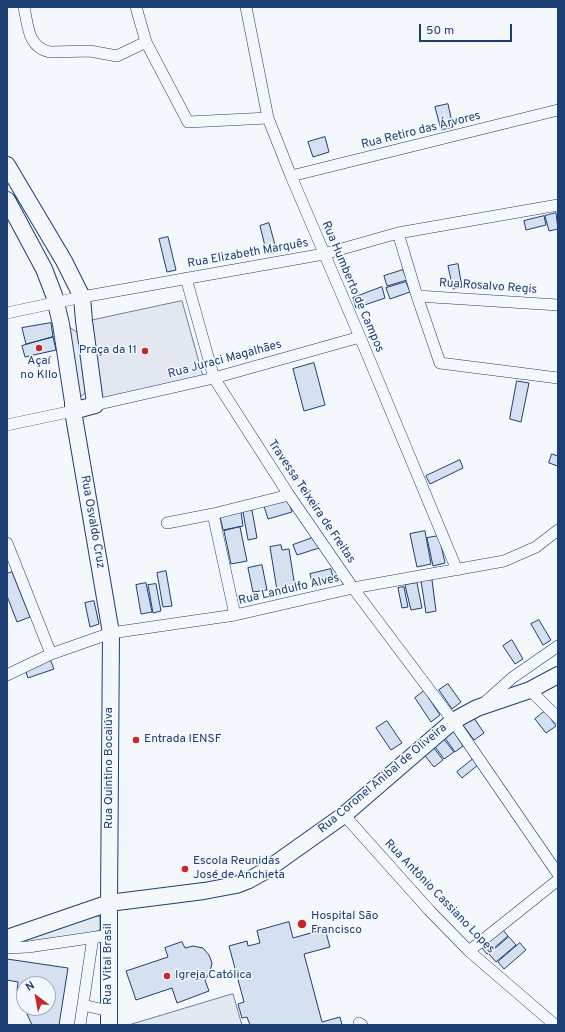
<!DOCTYPE html>
<html>
<head>
<meta charset="utf-8">
<style>
	body { margin:0 }
	#map { position:relative; width:565px; height:1032px; overflow:hidden; background:#f4f7fb; font-family:Overpass,sans-serif }
	canvas { display:block }
	.frame { position:absolute; inset:0; border:8px solid #1d3f73; pointer-events:none }
	.north { position:absolute; left:16px; top:976px; width:40px; height:40px; box-sizing:border-box; background:#f4f7fb; border:1px solid #9eadc5; border-radius:50%; rotate:328deg; font-size:11px; font-weight:700; line-height:16px; text-align:center; color:#1d3f73 }
	.north::after { content:''; display:block; margin:auto; width:14px; height:18px; background:#c62828; clip-path:polygon(50% 0,100% 100%,50% 72%,0 100%) }
	.scale { position:absolute; left:419px; top:24px; width:93px; height:18px; box-sizing:border-box; border:2px solid #1d3f73; border-top:0; padding-left:5px; font-size:12px; line-height:14px; white-space:nowrap; color:#1d3f73; -webkit-text-stroke:3px #f4f7fb; paint-order:stroke }
</style>
</head>
<body>
<div id="map">
<canvas width="565" height="1032"></canvas>
<div class="frame"></div>
<div class="north">N</div>
<div class="scale">50 m</div>
</div>
<script>
const c = document.querySelector('canvas').getContext('2d');
c.lineJoin = 'round';
function fill(path, color) {
  c.fillStyle = color;
  c.fill(path, 'evenodd');
}
function stroke(path, color, width, dash) {
  c.strokeStyle = color;
  c.lineWidth = width;
  c.lineCap = dash ? 'butt' : 'round';
  c.setLineDash(dash || []);
  c.stroke(path);
}
function drawText(font, color, halo, rows, align = 'center') {
  c.font = font + ' Overpass,sans-serif';
  c.lineWidth = 3;
  c.setLineDash([]);
  c.textBaseline = 'middle';
  c.strokeStyle = halo;
  c.fillStyle = color;
  for (const [text, x, y, turn = 0] of rows) {
    c.save();
    c.translate(x, y);
    c.rotate((+turn || 0) * Math.PI / 180);
    c.textAlign = isNaN(turn) ? turn : align;
    if (halo) c.strokeText(text, 0, 0);
    c.fillText(text, 0, 0);
    c.restore();
  }
}
const green = new Path2D(`
	M68 326 78 333 87 387 85 393 78 399Z
	M95 915 100 917V930L81 937 7 945Z
	M233 994 242 1025H129Z`);
fill(green, '#e3e9f0');
stroke(green, '#687fa3', 1);
const parking = new Path2D(`
	M182 301 204 380 103 406 89 321Z`);
fill(parking, '#e3e8f0');
stroke(parking, '#687fa3', 1);
const building = new Path2D(`
	M448 104 453 127 441 130 435 107Z
	M325 137 329 152 313 157 308 142Z
	M556 213 558 229 549 231 545 216Z
	M544 216 546 225 526 230 524 221Z
	M269 223 277 252 267 254 260 226Z
	M168 237 176 270 167 272 159 239Z
	M458 264 462 287 453 289 448 266Z
	M403 270 407 280 387 286 384 276Z
	M406 282 410 292 390 299 386 288Z
	M382 287 385 298 356 308 353 298Z
	M51 323 53 337 26 344 22 328Z
	M53 337 56 350 25 357 22 346Z
	M314 363 325 405 304 411 293 369Z
	M517 381 529 383 521 422 510 419Z
	M552 454 558 456V466L549 463Z
	M460 460 463 468 430 484 426 476Z
	M288 499 292 512 268 519 264 506Z
	M252 510 257 538 248 540 243 512Z
	M241 512 243 526 223 530 220 516Z
	M240 527 247 561 231 564 224 531Z
	M425 531 431 564 417 567 410 534Z
	M439 536 445 563 433 566 427 538Z
	M315 537 319 548 297 555 293 545Z
	M281 545 282 550 289 549 295 587 277 590 270 547Z
	M262 565 267 590 253 592 248 568Z
	M331 569 334 581 313 586 310 574Z
	M166 571 172 606 163 607 157 573Z
	M12 572 30 617 17 622 7 596V574Z
	M432 580 436 611 426 613 421 581Z
	M146 583 152 612 141 614 136 585Z
	M417 583 422 608 411 610 405 585Z
	M156 584 161 611 153 613 148 585Z
	M404 587 408 607 402 608 398 588Z
	M94 601 99 624 90 627 85 603Z
	M539 620 551 640 543 645 531 624Z
	M512 640 523 659 515 664 503 646Z
	M50 659 54 669 28 678 25 669Z
	M448 684 461 702 452 709 439 690Z
	M424 691 440 715 431 722 415 698Z
	M545 711 556 726 546 733 535 719Z
	M474 718 484 733 474 740 463 725Z
	M387 721 402 743 391 750 376 728Z
	M454 732 463 746 455 752 445 738Z
	M442 737 454 752 444 759 433 744Z
	M431 744 443 760 434 767 422 752Z
	M473 759 478 765 462 778 457 772Z
	M289 922 293 938 325 929 330 947 304 954 322 1022 340 1017 342 1025H250L247 1017 242 1018 238 1004 244 1002 229 946 247 941 248 946 260 943 257 931Z
	M502 929 508 936 487 954 481 947Z
	M509 937 516 945 496 962 489 954Z
	M182 942 185 948 193 946 203 948 209 955 212 963 210 972 205 980 209 991 177 1003 172 988 136 1000 126 971 168 957 165 948Z
	M520 943 526 950 504 969 498 962Z
	M7 959 68 968 59 1025H32L27 1014 28 1008H48V984H24V992L17 991 18 982 7 980Z`);
fill(building, '#d5e0f0');
stroke(building, '#1d3f73', 1);
const street = new Path2D(`
	M24 7C28 26 28 48 50 52L90 51 117 56 146 42
	M136 7 146 42 188 122 268 118
	M246 7 268 118 291 176 360 337 457 570
	M291 176 558 110
	M398 233 417 296 440 363 558 378
	M186 278 214 378 289 495 353 588 453 721 558 874
	M417 296 558 305
	M7 313 82 297 324 254 398 233 558 205
	M95 405 214 378 360 337
	M7 425 73 411
	M213 514 235 615
	M167 523 213 514 289 495
	M7 543 51 654
	M7 675 51 654 111 633 235 615 353 588 504 561 536 547 558 530
	M530 690 558 718
	M484 703 512 678 558 646
	M344 815 429 910 469 951 555 1025
	M7 948 28 947 110 935
	M469 951 558 880
	M83 1005 109 1011
	M359 1023 362 1025
	M80 1025 93 937`);
const secondary = new Path2D(`
	M7 165 64 261 82 297 84 321 95 403V405L73 411
	M7 200 44 269 54 295 61 324 73 402V411L111 633 109 903V1025
	M7 938 109 903 204 891 236 885 249 880 265 871 344 815 453 721 477 708 530 690 558 675`);
stroke(street, '#1d3f73', 12);
stroke(secondary, '#1d3f73', 18);
stroke(street, '#f4f7fb', 11);
stroke(secondary, '#f4f7fb', 16);
for (const [x, y, r, color] of [
	[39,348,4,"#c62828"],
	[145,351,4,"#c62828"],
	[136,740,4,"#c62828"],
	[185,869,4,"#c62828"],
	[302,924,5,"#c62828"],
	[167,976,4,"#c62828"]
]) {
  const dot = new Path2D();
  dot.arc(x, y, r, 0, 2 * Math.PI);
  c.fillStyle = color;
  c.fill(dot);
  stroke(dot, '#f4f7fb', 1.5);
}
drawText('12px', '#1d3f73', '#f4f7fb', [
	["Rua Retiro das Árvores",421,131,-14],
	["Rua Elizabeth Marquês",248,254,-10],
	["Rua Humberto de Campos",352,287,67],
	["Rua Rosalvo Regis",488,287,4],
	["Rua Juraci Magalhães",225,360,-15],
	["Travessa Teixeira de Freitas",311,502,56],
	["Rua Osvaldo Cruz",92,522,80],
	["Rua Landulfo Alves",289,590,-13],
	["Rua Quintino Bocaiúva",110,768,-90],
	["Rua Coronel Anibal de Oliveira",383,779,-40],
	["Rua Antônio Cassiano Lopes",439,897,46],
	["Rua Vital Brasil",109,964,-90]
]);
drawText('12px', '#1d3f73', '#f4f7fb', [
	["Praça da 11",137,351,"right"],
	["Açaí",39,362,"center"],
	["no KIlo",39,376,"center"],
	["Entrada IENSF",144,740],
	["Escola Reunidas",193,862],
	["José de Anchieta",193,876],
	["Hospital São",311,917],
	["Francisco",311,931],
	["Igreja Católica",175,976]
], 'left');
</script>
</body>
</html>
